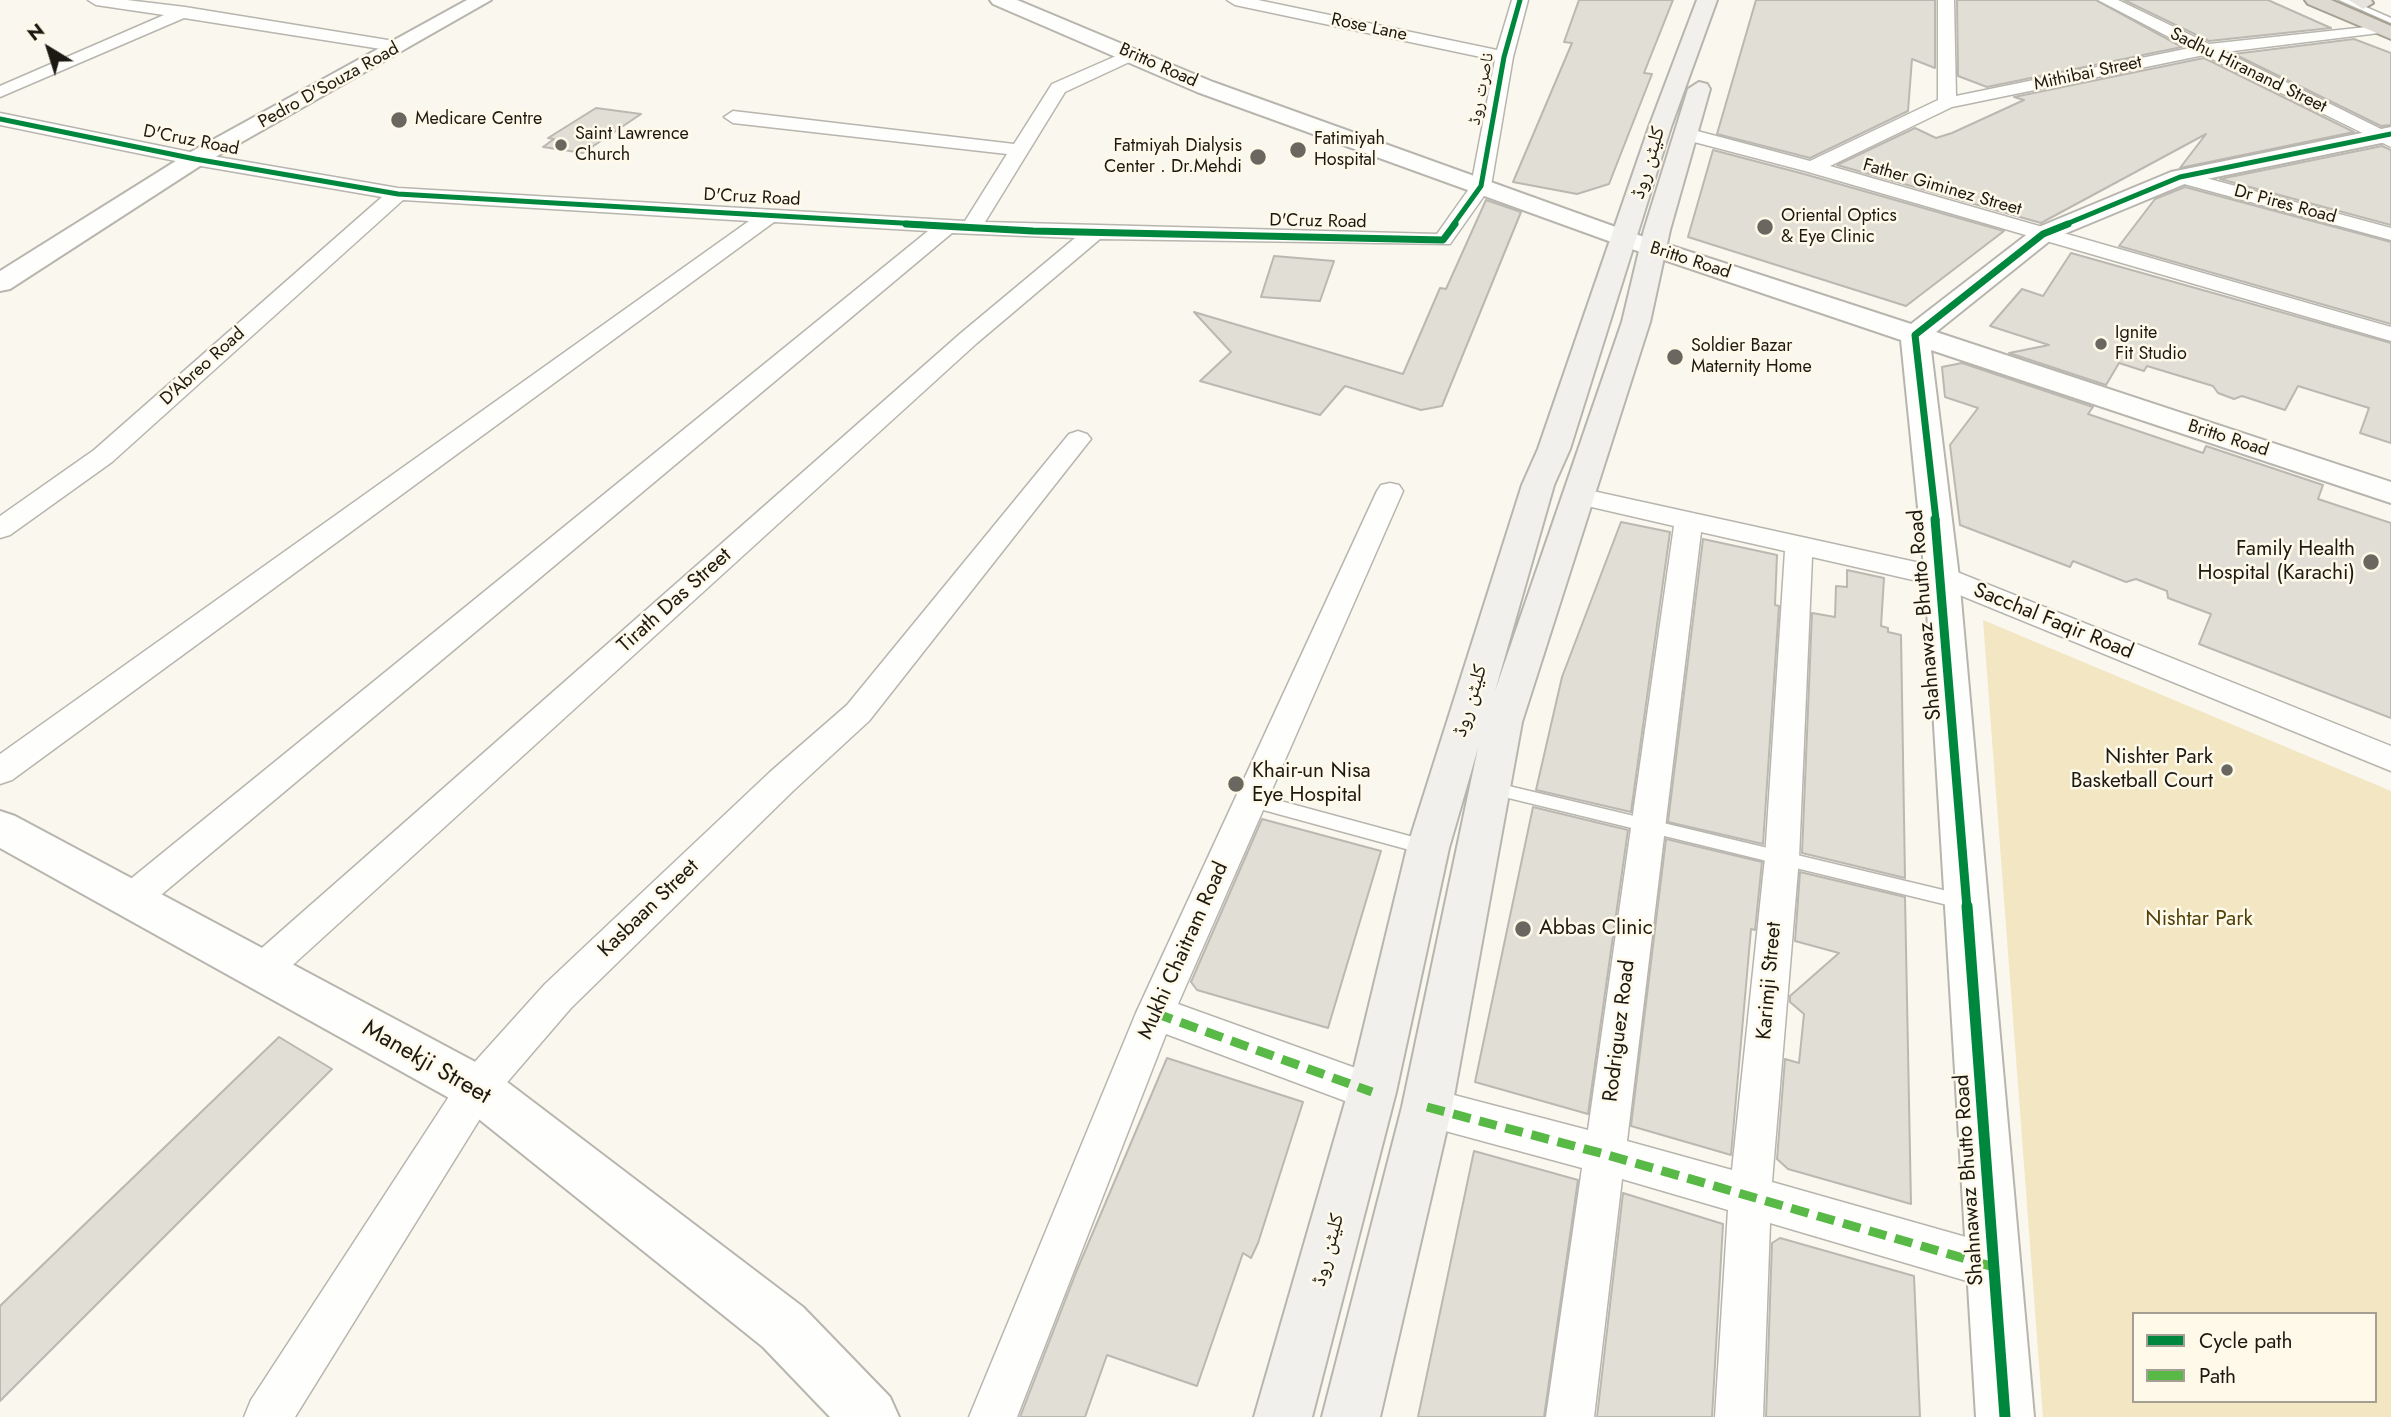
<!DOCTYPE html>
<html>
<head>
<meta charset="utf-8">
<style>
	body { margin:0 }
	#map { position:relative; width:2391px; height:1417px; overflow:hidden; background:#faf7ee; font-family:Jost,sans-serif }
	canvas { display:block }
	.legend { position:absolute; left:2132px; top:1312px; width:245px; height:91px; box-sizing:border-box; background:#fff9e9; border:2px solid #a49f93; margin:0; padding:9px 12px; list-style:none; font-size:21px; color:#1b1912 }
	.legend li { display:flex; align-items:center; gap:14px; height:35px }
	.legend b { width:35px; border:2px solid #a49f93 }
	.north { position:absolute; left:14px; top:14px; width:70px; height:70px; -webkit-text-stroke:5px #fff9e9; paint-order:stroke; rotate:322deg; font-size:19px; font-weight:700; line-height:28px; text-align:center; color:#1b1912 }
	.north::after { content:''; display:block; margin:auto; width:24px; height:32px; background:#1b1912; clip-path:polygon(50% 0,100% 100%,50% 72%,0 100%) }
</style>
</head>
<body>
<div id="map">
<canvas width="2391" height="1417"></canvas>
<ul class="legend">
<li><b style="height:9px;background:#00873e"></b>Cycle path</li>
<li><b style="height:9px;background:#58b947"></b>Path</li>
</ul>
<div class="north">N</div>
</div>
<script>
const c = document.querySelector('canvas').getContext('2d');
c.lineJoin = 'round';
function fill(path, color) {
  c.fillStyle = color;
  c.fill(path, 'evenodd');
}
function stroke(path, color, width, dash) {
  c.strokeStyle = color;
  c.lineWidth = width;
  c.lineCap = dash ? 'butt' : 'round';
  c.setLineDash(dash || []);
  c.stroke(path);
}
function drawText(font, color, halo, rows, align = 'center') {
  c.font = font + ' Jost,"Noto Naskh Arabic",sans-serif';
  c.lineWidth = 5;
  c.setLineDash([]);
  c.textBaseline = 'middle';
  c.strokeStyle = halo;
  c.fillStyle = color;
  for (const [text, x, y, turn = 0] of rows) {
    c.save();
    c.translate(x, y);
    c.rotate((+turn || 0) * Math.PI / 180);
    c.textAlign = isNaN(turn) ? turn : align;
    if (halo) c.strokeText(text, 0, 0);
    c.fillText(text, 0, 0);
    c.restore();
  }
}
fill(new Path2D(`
	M1983 620 2391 791V1417H2043ZM2134 1314H2375V1401H2134Z`), '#f2e6c3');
const building = new Path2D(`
	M1579 0H1673L1644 73 1652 74 1609 184 1577 194 1513 182 1572 43 1564 42Z
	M1756 0H1935V68L1912 59 1908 111 1810 158 1717 134Z
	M1957 0H2096L2182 47 1987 87 1958 76Z
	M2124 0H2268L2331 28 2209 41Z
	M2354 39 2391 53V125L2381 126 2234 54Z
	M2204 58 2354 132 2180 168 2206 134 2041 223 1837 165 1915 128 1936 138 1952 133 2024 100 2014 97Z
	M596 108 641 114 583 153 543 147 554 139 548 138Z
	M2382 146 2391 150V225L2220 179Z
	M1713 150 1804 174 2004 231 1906 306 1688 237Z
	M2185 187 2391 242V324L2119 246 2155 199Z
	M1486 200 1521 212 1442 406 1421 410 1345 386 1320 415 1200 381 1231 352 1194 312 1403 374 1440 288 1446 289Z
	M2071 253 2391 343V443L2360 433 2369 408 2298 386 2285 410 2242 396 2234 399 2218 393 2213 386 2147 366 2144 371 2119 363 2106 385 2009 353 2049 345 1990 326 2022 289 2043 296Z
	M1274 256 1334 261 1320 301 1261 297Z
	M1962 363 2093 407 2088 414 2203 453 2206 446 2323 485 2318 499 2391 523V718L2199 644 2211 614 2168 598 2167 591 2136 579 2126 582 2073 561 2070 567 1960 525 1950 445 1978 408 1945 397 1942 367Z
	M1621 522 1670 532 1631 812 1536 790 1562 677Z
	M1703 539 1777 555 1775 605 1779 606 1763 844 1668 822Z
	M1847 570 1884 578 1881 626 1888 628V632L1901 635 1905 878 1802 853 1812 613 1835 617 1836 586 1847 587Z
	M1533 807 1628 830 1588 1114 1475 1082Z
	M1262 819 1381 851 1328 1028 1197 990 1191 982Z
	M1666 839 1762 862 1755 930 1751 929 1731 1155 1631 1126Z
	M1800 872 1905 897 1911 1204 1788 1169 1777 1159 1785 1059 1799 1063 1804 1014 1790 1002V996L1839 953 1795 941Z
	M279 1037 332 1069 0 1401V1306Z
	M1167 1058 1303 1102 1258 1243 1251 1258 1243 1253 1197 1386 1107 1355 1085 1417H1020L1077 1270Z
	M1474 1151 1578 1180 1544 1417H1418Z
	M1623 1193 1723 1224 1712 1417H1597Z
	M1780 1238 1914 1276 1920 1417H1766L1772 1243Z`);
fill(building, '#e1ded6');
stroke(building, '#bab8b0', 2);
const service = new Path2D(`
	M2339 0H2350L2391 18V23Z
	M1492 782 1964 895 1970 897 1973 902 1970 907 1964 909 1492 794 1486 793 1484 788 1486 783Z
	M1251 793 1428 841 1434 843 1437 848 1434 853 1428 855 1245 805 1243 800 1245 795Z`);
const minor = new Path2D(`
	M88 0H127L185 7 400 42 408 47 400 52 184 18 0 97V86L164 15 96 5Z
	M1227 0H1258L1497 50 1512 0H1528L1513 57 1491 186 1450 244 1100 239 977 343 273 983 260 988 247 983 241 972 247 961 961 333 1075 238 952 233 143 910 130 915 117 910 112 900 117 890 928 231 774 222 12 780 0 784V754L749 221 403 200 112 462 10 535 0 538V516L94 450 382 197 195 165 0 125V113L195 153 398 188 965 221 1007 154 733 123 724 117 733 111 1014 144 1052 84 1132 49 1141 54 1138 58 1065 92 985 222 1437 234 1471 186 1495 60 1235 5Z
	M1938 0H1954L1956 96 2190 48 2098 0H2118L2209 44 2385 25V31L2379 33 2225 52 2391 134V147L2204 55 1952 107 1830 166 2391 327V341L1805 171 1679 138 1677 134 1686 128 1810 161 1938 100Z
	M2180 171 2391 228V240L2173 181 2170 177 2173 173Z
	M1078 431 1087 434 1091 439 1087 444 869 721 794 790 571 1008 491 1101 295 1417H244L251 1400 463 1075 545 984 770 772 847 705 1069 434Z
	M1390 483 1399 485 1403 491 1178 1004 1386 1079 1392 1092 1386 1105 1372 1111 1166 1034 1017 1417H969L1136 1013 1377 491 1381 485Z
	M1579 488 1952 570 2391 746V771L1935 585 1812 557 1799 858 1772 1182 1994 1245 2010 1251 2016 1267 2010 1283 1994 1289 1770 1223 1763 1417H1715L1728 1210 1622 1179 1594 1417H1546L1582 1168 1427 1126 1413 1120 1407 1107 1413 1094 1427 1088 1588 1130 1674 526 1570 502 1566 496 1570 490ZM1701 532 1785 551 1765 858 1732 1170 1627 1141Z`);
const tertiary = new Path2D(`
	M467 0H491L203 164 10 289 0 291V271L187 154Z
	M990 0H1017L1213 82 1635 234 1911 324 2034 229 2171 172 2391 127V141L2187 183 2052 239 1936 332 2391 482V503L1931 350 1959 577 2034 1417H1976L1925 577 1901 340 1617 244 1197 92 993 4Z
	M0 811 15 816 494 1072 803 1307 890 1397 899 1417H830L763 1347 460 1104 0 848Z`);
const secondary = new Path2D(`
	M1697 0H1717L1671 127 1570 449 1554 485 1495 691 1622 322 1644 230 1688 89 1699 82 1707 84 1710 89 1670 230 1650 322 1522 722 1452 1107 1380 1417H1322L1402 1107 1478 748 1449 848 1396 1092 1312 1417H1254L1348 1092 1407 848 1522 485 1538 449 1649 127Z`);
const primary = new Path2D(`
	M2349 0H2371L2373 3 2363 9Z`);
const trunk = new Path2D(`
	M2305 0H2331L2391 26V39L2308 4Z`);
stroke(service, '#b7b5ae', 3);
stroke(minor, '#b7b5ae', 3);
stroke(tertiary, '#b7b5ae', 4);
stroke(secondary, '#b7b5ae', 4);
stroke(primary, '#a5a092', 4);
stroke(trunk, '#a5a092', 4);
fill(service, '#fefefc');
fill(minor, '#fefefc');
fill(tertiary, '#fefefc');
fill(secondary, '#f2f0ec');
fill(primary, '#e6e3dc');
fill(trunk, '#dedad2');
stroke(new Path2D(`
	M1155 1013 1372 1092
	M1427 1107 1604 1154 1994 1267`), '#58b947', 9, [18, 9]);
stroke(new Path2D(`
	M0 119 195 159 398 194 936 225
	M1453 225 1481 186 1504 57 1520 0
	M2064 225 2180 177 2391 134`), '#00873e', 5);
stroke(new Path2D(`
	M906 224 1033 231 1443 240 1455 224
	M1936 520 1915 335 2043 234 2068 224`), '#00873e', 7);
stroke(new Path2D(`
	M1935 519 1967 908`), '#00873e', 9);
stroke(new Path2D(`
	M1967 906 2005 1417`), '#00873e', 11);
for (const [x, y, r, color] of [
	[399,120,9,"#69675f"],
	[561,145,7,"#69675f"],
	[1298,150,9,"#69675f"],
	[1258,157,9,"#69675f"],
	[1765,227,9,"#69675f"],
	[2101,344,7,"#69675f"],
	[1675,357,9,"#69675f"],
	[2371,562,9,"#69675f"],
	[2227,770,7,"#69675f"],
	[1236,784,9,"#69675f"],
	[1523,929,9,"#69675f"]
]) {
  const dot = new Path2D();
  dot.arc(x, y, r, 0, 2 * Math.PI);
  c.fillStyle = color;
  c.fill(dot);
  stroke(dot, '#fff9e9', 2.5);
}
drawText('18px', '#1b1912', '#fff9e9', [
	["Rose Lane",1369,28,12],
	["Britto Road",1158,66,24],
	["Sadhu Hiranand Street",2248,71,26],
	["Mithibai Street",2088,74,-12],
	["Pedro D'Souza Road",329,86,-29],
	["ناصرت روڈ",1482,89,-79],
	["D'Cruz Road",191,141,11],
	["Father Giminez Street",1942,188,16],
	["D'Cruz Road",752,198,3],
	["Dr Pires Road",2285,205,15],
	["D'Cruz Road",1318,222,1],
	["Britto Road",1690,261,18],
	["D'Abreo Road",203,367,-42],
	["Britto Road",2228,439,18]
]);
drawText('18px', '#1b1912', '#fff9e9', [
	["Medicare Centre",415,120],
	["Saint Lawrence",575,135],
	["Church",575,156],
	["Fatimiyah",1314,140],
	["Hospital",1314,161],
	["Fatmiyah Dialysis",1242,147,"right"],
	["Center . Dr.Mehdi",1242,168,"right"],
	["Oriental Optics",1781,217],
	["& Eye Clinic",1781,238],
	["Ignite",2115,334],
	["Fit Studio",2115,355],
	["Soldier Bazar",1691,347],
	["Maternity Home",1691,368]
], 'left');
drawText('21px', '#1b1912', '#fff9e9', [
	["کلیٹن روڈ",1649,163,-73],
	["Tirath Das Street",675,601,-42],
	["Shahnawaz Bhutto Road",1926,615,-95],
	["Sacchal Faqir Road",2053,622,22],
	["کلیٹن روڈ",1471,701,-73],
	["Kasbaan Street",649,909,-44],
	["Mukhi Chaitram Road",1184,951,-66],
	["Karimji Street",1770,981,-85],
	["Rodriguez Road",1620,1031,-83],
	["Shahnawaz Bhutto Road",1970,1180,-94],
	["کلیٹن روڈ",1329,1250,-75]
]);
drawText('21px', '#1b1912', '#fff9e9', [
	["Family Health",2355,550],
	["Hospital (Karachi)",2355,574],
	["Nishter Park",2213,758],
	["Basketball Court",2213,782],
	["Khair-un Nisa",1252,772,"left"],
	["Eye Hospital",1252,796,"left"],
	["Abbas Clinic",1539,929,"left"]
], 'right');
drawText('21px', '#504008', '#fff9e9', [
	["Nishtar Park",2199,920]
]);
drawText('24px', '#1b1912', '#fff9e9', [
	["Manekji Street",426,1063,30]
]);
</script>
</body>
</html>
